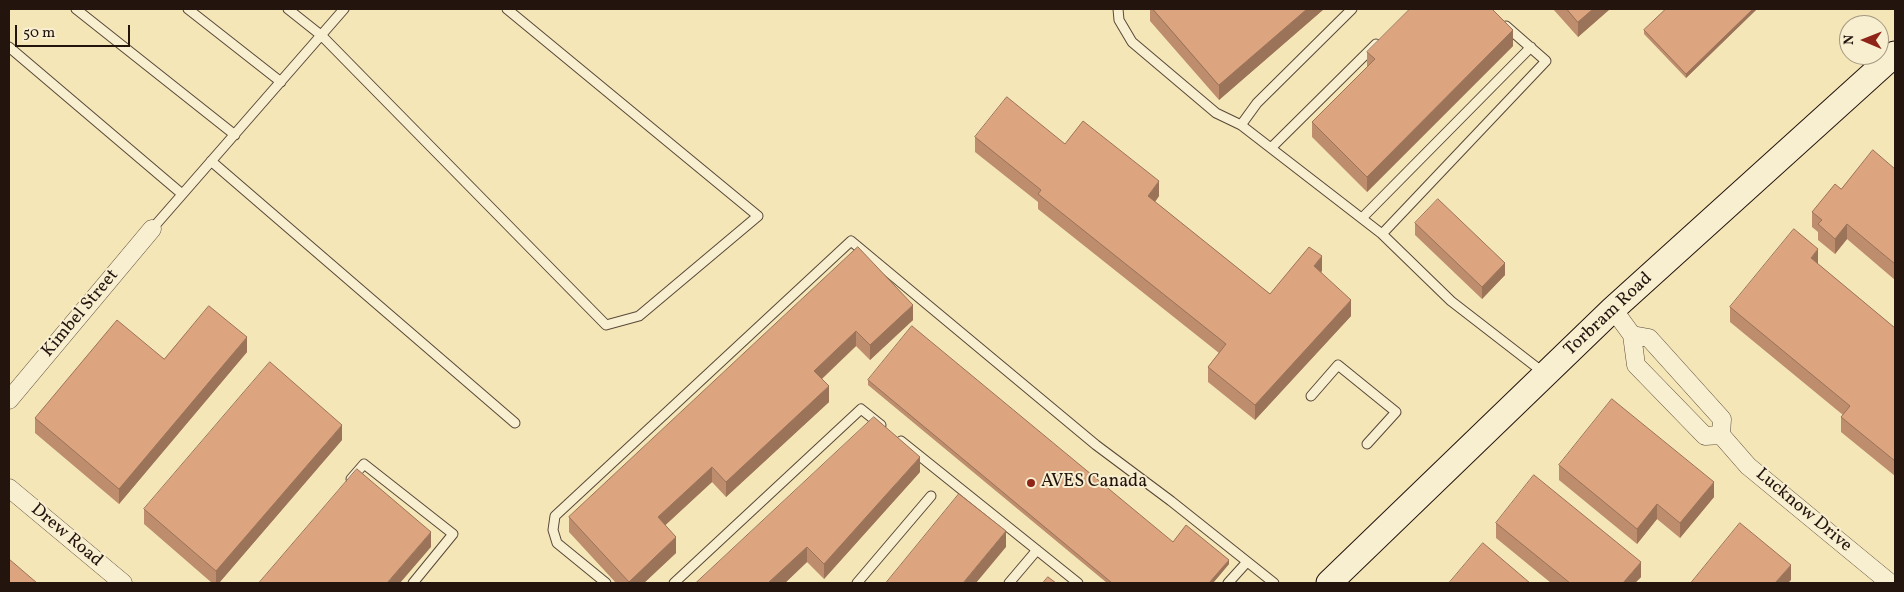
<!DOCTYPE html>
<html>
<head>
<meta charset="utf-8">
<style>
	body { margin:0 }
	#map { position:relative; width:1904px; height:592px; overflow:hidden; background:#f5e6b7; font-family:Vollkorn,serif }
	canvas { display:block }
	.frame { position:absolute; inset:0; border:10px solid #23140e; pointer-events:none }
	.north { position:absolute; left:1839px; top:15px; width:50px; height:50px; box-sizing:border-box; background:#f8efd0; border:1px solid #a39782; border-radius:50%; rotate:271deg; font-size:14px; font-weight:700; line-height:20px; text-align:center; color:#23140e }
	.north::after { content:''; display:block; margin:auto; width:18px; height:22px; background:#8f2418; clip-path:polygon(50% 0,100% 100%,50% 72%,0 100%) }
	.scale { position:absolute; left:15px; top:25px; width:115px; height:22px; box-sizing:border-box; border:2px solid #23140e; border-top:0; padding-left:6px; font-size:15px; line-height:18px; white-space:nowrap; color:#23140e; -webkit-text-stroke:4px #f8efd0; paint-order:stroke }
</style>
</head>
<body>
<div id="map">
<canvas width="1904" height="592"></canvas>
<div class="frame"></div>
<div class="north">N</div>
<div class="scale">50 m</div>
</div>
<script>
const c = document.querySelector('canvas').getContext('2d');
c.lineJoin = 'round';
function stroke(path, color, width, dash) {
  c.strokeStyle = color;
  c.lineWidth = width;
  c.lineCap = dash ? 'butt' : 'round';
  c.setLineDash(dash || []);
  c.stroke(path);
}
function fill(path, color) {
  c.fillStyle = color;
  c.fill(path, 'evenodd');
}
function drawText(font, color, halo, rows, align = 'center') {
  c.font = font + ' Vollkorn,serif';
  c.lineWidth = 4;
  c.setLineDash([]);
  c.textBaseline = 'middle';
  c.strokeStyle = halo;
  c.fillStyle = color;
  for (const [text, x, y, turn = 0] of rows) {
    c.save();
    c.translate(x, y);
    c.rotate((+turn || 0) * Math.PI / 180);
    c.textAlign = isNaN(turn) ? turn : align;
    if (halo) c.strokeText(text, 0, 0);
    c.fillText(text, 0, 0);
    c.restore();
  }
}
const lane = new Path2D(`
	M76 9 235 135
	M188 9 281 82
	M288 9 322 36 606 325 639 316 758 216 507 9
	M1118 9 1119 20 1132 42 1216 113 1241 125 1382 234 1451 301 1544 373
	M9 47 182 194
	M1241 125 1257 103 1352 9
	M1271 148 1376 44
	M211 161 515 423
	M1362 218 1531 47
	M152 229 344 9
	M1382 234 1546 61 1506 26
	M1311 396 1338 365 1396 412 1367 444
	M901 441 1078 583
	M351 479 364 464 453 534 413 583
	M606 583 557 543 553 530 555 516 851 241 1096 445 1171 501 1274 583
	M674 583 861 409 881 425
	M857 583 931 496
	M1009 583 1037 550
	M1228 583 1247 562`);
const street = new Path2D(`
	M1613 309 1632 335 1636 365 1705 436 1721 435
	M1632 335 1649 338 1722 419 1721 435 1748 466 1890 583
	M9 400 152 229
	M9 488 123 583`);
const secondary = new Path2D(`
	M1329 583 1613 309 1895 54`);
stroke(lane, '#584838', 11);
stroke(street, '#584838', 19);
stroke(secondary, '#23140e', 27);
stroke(lane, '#f8efd0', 9);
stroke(street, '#f8efd0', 18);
stroke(secondary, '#f8efd0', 25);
fill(new Path2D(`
	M1150 9H1324L1219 100 1150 21Z
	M1553 9H1610L1578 37Z
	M1666 9H1757L1686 78 1644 34V30Z
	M1513 46 1367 192 1312 137V122L1367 67V52Z
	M975 137 1065 144 1159 196 1155 202 1270 294 1322 271 1321 272 1351 316 1255 420 1208 382V367L1219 353 1038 209V202L975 152Z
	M1895 169V280L1847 239 1835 254 1818 240V232L1812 227V212L1841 189Z
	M1415 223 1505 275 1482 299 1415 235Z
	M858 247 913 320 870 360 856 346 822 379 829 402 726 497 712 482 665 525 676 553 644 583H616L569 532V517Z
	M1818 264 1895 328V476L1841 432V417L1843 415 1730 322V307Z
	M247 352 119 504 35 433V418L164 359Z
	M868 380 1173 542 1229 564 1213 583H1107L868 385Z
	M342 440 219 583H212L144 524V509Z
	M1559 465 1714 497 1680 538 1657 519 1637 544 1559 480Z
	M920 472 824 579 807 562 785 583H696Z
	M1496 523 1641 577 1635 583H1551L1496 538Z`), '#bd8d6d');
fill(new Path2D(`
	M1307 9H1324L1219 100V85Z
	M1593 9H1610L1578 37V22Z
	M1753 9H1757L1686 78V74Z
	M1513 30V46L1367 192V177Z
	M1159 181V196L1148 211V196Z
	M1847 224V239L1835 254V239Z
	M1818 249V264L1811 258Z
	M1322 256V271L1314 281V266Z
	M1505 263V275L1482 299V287Z
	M1351 300V316L1255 420V405Z
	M913 305V320L870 360V345Z
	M856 331V346L814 386V371Z
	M247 337V352L119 504V489Z
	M829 386V402L726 497V482Z
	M342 425V440L219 583H216V571Z
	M920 457V472L824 579V564Z
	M712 467V482L658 532V517Z
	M1714 482V497L1680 538V523Z
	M1657 504V519L1637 544V529Z
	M1006 531V547L976 583H963Z
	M431 532V547L400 583H387Z
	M676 537V553L644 583H629V582Z
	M807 547V562L785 583H768Z
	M1229 560V564L1213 583H1209Z
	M1641 562V577L1635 583H1623Z
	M1791 565V580L1788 583H1775Z`), '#9a7359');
const building = new Path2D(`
	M1153 9H1307L1219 85Z
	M1410 9H1492L1513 30 1367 177 1312 122 1375 59 1367 52Z
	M1567 9H1593L1578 22Z
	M1666 9H1753L1686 74 1644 30Z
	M1007 97 1065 144 1083 121 1159 181 1148 196 1270 294 1309 247 1322 256 1314 266 1351 300 1255 405 1208 367 1226 344 1038 194 1041 190 975 137Z
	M1873 150 1895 169V264L1847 224 1835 239 1818 224 1822 220 1812 212 1835 184 1841 189Z
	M1438 199 1505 263 1482 287 1415 223Z
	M1794 229 1818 249 1811 258 1895 328V461L1841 417 1850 406 1730 307Z
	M858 247 913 305 870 345 856 331 814 371 829 386 726 482 712 467 658 517 676 537 629 582 569 517Z
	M209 306 247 337 119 489 35 418 117 320 164 359Z
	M912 326 1173 542 1186 525 1229 560 1209 583H1112L868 380Z
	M270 362 342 425 216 571 144 509Z
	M1612 399 1714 482 1680 523 1657 504 1637 529 1559 465Z
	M874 417 920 457 824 564 807 547 768 583H696Z
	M357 469 431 532 387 583H259Z
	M1534 475 1641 562 1623 583H1570L1496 523Z
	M959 494 1006 531 963 583H886Z
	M1740 523 1791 565 1775 583H1691Z
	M1483 543 1530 583H1451L1450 582Z
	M9 559 37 583H9Z
	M1048 577 1056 583H1043Z`);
fill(building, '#dca47f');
stroke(building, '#9a7359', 1);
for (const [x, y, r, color] of [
	[1031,483,5,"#8f2418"]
]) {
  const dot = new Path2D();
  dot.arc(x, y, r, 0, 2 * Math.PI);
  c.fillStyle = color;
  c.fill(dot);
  stroke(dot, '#f8efd0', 2);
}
drawText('18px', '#23140e', '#f8efd0', [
	["Kimbel Street",81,314,-50],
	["Torbram Road",1609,315,-43],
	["Lucknow Drive",1803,511,40],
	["Drew Road",66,536,40]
]);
drawText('18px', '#23140e', '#f8efd0', [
	["AVES Canada",1041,483]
], 'left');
</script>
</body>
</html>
